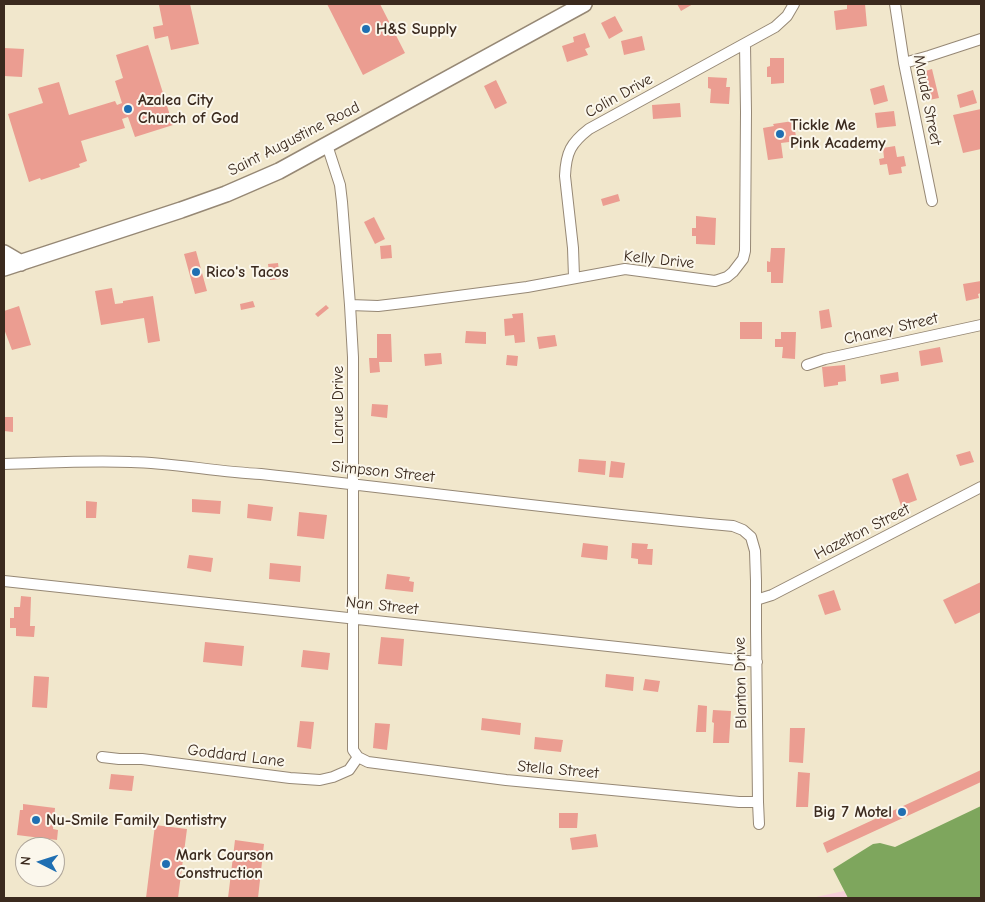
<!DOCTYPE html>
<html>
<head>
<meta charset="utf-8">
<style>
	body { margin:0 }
	#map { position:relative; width:985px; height:902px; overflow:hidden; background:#f1e7cc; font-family:"Comic Neue",sans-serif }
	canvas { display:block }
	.frame { position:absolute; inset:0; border:5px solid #3b2a1e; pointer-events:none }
	.north { position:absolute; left:15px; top:837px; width:50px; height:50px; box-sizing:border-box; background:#fbf7ec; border:1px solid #aea59a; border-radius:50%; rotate:275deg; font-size:14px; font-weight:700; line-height:20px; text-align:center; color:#3b2a1e }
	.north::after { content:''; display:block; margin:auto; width:18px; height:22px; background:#1f6fb2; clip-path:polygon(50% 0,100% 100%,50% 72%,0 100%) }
</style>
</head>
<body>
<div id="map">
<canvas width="985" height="902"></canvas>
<div class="frame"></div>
<div class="north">N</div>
</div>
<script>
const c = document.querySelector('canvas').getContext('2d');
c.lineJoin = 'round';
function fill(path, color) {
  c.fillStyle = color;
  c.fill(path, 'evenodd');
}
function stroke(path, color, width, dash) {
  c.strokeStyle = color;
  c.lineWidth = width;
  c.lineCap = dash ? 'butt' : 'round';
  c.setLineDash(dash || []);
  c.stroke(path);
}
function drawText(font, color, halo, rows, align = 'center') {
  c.font = font + ' "Comic Neue",sans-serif';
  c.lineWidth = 4;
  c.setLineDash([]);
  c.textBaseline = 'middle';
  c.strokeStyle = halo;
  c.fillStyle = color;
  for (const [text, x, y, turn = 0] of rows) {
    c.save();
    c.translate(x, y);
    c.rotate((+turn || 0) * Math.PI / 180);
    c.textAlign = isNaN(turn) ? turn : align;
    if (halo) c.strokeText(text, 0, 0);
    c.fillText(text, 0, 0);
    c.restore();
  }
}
fill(new Path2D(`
	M844 891 848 898H816V897Z`), '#f6cfd9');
fill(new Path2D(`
	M981 806V898H848L833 869 873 844 880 843 895 847Z`), '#7ea65d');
fill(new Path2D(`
	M166 4H190L199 44 171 50 168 36 155 39 153 27 163 25 159 5Z
	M327 4H380L405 53 363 75Z
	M677 4H693L681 11Z
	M847 4H865L867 26 836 30 834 11 847 9Z
	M615 16 623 31 609 39 601 23Z
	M585 33 590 47 585 49 588 55 567 62 562 46 574 42 573 37Z
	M642 36 645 50 624 55 621 41Z
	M148 45 173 125 135 137 128 117 122 119 125 128 81 141 87 161 79 164 80 167 41 180 40 178 29 182 8 114 43 103 38 88 59 82 69 115 115 101 117 105 122 103 115 81 123 78 116 55Z
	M4 48 24 49 22 77 4 76Z
	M770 58H784V83L771 84V77H767V67L770 66Z
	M932 69 939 98 929 100 922 72Z
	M708 77 727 78 726 87H730L729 104 710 103 711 89 708 88Z
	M496 80 507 103 495 109 484 86Z
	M884 85 888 101 874 105 870 89Z
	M973 90 977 103 960 108 957 95Z
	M680 103 681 117 653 119 652 105Z
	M981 109V149L963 153 953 115Z
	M894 111 896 126 877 128 875 113Z
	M793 121 797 141 781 143 783 158 768 160 763 128 774 126 773 124Z
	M895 146 897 157 904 156 906 166 901 167 902 173 889 175 887 164 880 165 879 159 884 158 883 148Z
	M618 194 620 201 603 206 601 199Z
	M696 216 716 218 715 245 696 244V236H692V228H696Z
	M374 217 385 239 375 244 364 222Z
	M391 245 392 258 381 259 380 246Z
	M771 248H785L783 283H771V272H767V261L770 262Z
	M196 251 207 291 195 294 184 254Z
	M278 263 280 279 270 280 268 264Z
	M981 281V293L978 294 979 298 966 301 963 284Z
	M112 288 115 304 123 303V301L153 296 160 341 148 343 144 318 101 325 95 291Z
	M253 301 255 307 241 310 240 304Z
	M326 305 329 308 318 317 315 314Z
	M19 306 31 345 12 350 4 329V311Z
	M829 309 832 327 821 329 819 311Z
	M523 313 525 342 515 343 514 335 505 336 504 319 513 318 512 314Z
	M740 322H762V339H740Z
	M466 331 486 332V344L465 343Z
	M781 332H796L795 359 782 358 783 347H775V339H781Z
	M377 334H391L392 362H379L380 372 370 373 369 358H377Z
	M555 335 557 346 539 349 537 337Z
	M940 347 943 362 921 366 919 351Z
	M441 353 442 364 425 366 424 354Z
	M507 355 518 356 517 366 506 365Z
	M845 365 846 381 838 382V385L824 387 822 367Z
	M898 372 899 381 881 384 880 375Z
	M372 404 388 405 387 418 371 416Z
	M4 417H13V432L4 431Z
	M970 451 974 462 960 466 956 455Z
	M579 459 606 461 605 475 578 472Z
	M611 461 625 463 623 478 609 477Z
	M908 473 917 500 901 506 892 479Z
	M192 499 221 501 220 514 192 512Z
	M86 501 97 502 96 518H86Z
	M248 504 273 507 271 521 247 518Z
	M299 512 327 515 324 539 297 536Z
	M583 543 608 546 607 560 581 557Z
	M632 543 648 544 647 549H653L652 565 638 564V559L631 558Z
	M189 555 213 558 211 572 187 568Z
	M270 563 301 566 300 582 269 579Z
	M387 574 410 577 409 581 414 582 413 592 385 589Z
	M981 582V612L955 624 943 600Z
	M834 590 841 610 825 615 818 595Z
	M21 596 31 597 30 626H35L34 637 16 636V628H10V618H14V607H20Z
	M381 637 404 639 402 666 378 664Z
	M205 642 244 646 242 666 203 662Z
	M303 650 330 653 328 670 301 667Z
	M606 674 634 677 633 691 605 687Z
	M34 676 49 677 47 708 32 707Z
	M645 679 660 681 658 692 643 690Z
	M698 705 707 706 706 732H696Z
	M713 710 731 711 729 743H713L714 723 712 722Z
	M482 718 521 723 520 735 481 730Z
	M300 721 314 722 311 749 297 747Z
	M375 723 390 724 387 750 373 748Z
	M790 728H805L803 763 789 762Z
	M535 737 563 740 561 752 534 749Z
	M981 770V782L827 853 823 843Z
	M798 772 810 773 808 807H796Z
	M111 774 134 776 132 791 109 789Z
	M23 804 55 808 53 829 58 830 57 840 17 835 20 810H23Z
	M559 813H578L577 828H559Z
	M155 825 187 829 178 898H146Z
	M596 834 598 847 572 850 570 838Z
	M235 840 264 844 258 898H228Z`), '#eb9d91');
const street = new Path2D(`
	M895 4 904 63 932 201
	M904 63 929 56 981 39
	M327 145 340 185 342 202 350 305 353 357V750L358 757
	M574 277 573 248 565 176C566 152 571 143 589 129L775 27 787 16 794 4
	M350 305 378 306 412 302 527 287 625 269 715 281 727 277 733 272 743 259 745 251 746 112 745 44
	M807 365 825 359 981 325
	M4 464C46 463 88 460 131 462 174 463 217 472 261 474 418 491 575 512 733 526L743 530 751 537 755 551 756 581V631L758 802 759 824
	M4 581 757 662
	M756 600 772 595 981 487
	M102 757 119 759H142L290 778 320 780 333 777 349 770 358 757
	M358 757 368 762 506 780 739 802H758`);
const primary = new Path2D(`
	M4 253 21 263
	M4 268 181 210 226 194 279 171 584 4`);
stroke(street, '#968875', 12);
stroke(primary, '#968875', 18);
stroke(street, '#fff', 10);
stroke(primary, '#fff', 15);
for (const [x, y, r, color] of [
	[366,29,5,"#1f6fb2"],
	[128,109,5,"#1f6fb2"],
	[780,134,5,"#1f6fb2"],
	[196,272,5,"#1f6fb2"],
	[902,812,5,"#1f6fb2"],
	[36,820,5,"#1f6fb2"],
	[166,864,5,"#1f6fb2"]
]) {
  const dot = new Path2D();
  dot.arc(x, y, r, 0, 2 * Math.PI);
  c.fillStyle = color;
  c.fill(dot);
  stroke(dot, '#fbf7ec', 2);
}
drawText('bold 16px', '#3b2a1e', '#fbf7ec', [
	["H&S Supply",376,29],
	["Azalea City",138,100],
	["Church of God",138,118],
	["Tickle Me",790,125],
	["Pink Academy",790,143],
	["Rico's Tacos",206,272],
	["Big 7 Motel",892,812,"right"],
	["Nu-Smile Family Dentistry",46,820],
	["Mark Courson",176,855],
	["Construction",176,873]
], 'left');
drawText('16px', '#3b2a1e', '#fbf7ec', [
	["Colin Drive",619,96,-29],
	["Maude Street",927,100,79],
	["Saint Augustine Road",294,139,-27],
	["Kelly Drive",659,260,6],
	["Chaney Street",891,329,-13],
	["Larue Drive",338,405,-90],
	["Simpson Street",383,472,6],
	["Hazelton Street",862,532,-27],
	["Nan Street",382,606,6],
	["Blanton Drive",741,683,-91],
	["Goddard Lane",236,756,7],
	["Stella Street",558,770,5]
]);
</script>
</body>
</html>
